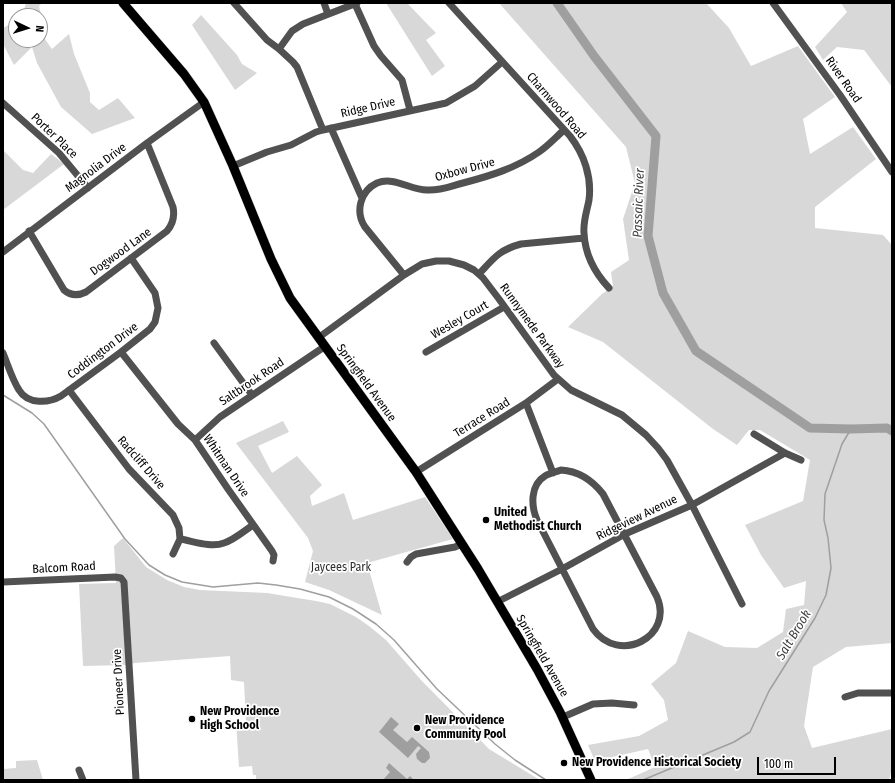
<!DOCTYPE html>
<html>
<head>
<meta charset="utf-8">
<style>
	body { margin:0 }
	#map { position:relative; width:895px; height:783px; overflow:hidden; background:#fff; font-family:"Fira Sans Condensed",sans-serif }
	canvas { display:block }
	.frame { position:absolute; inset:0; border:4px solid #000; pointer-events:none }
	.north { position:absolute; left:8px; top:8px; width:40px; height:40px; box-sizing:border-box; background:#fff; border:1px solid #999; border-radius:50%; rotate:94deg; font-size:11px; font-weight:700; line-height:16px; text-align:center; color:#000 }
	.north::after { content:''; display:block; margin:auto; width:14px; height:18px; background:#000; clip-path:polygon(50% 0,100% 100%,50% 72%,0 100%) }
	.scale { position:absolute; left:757px; top:757px; width:79px; height:18px; box-sizing:border-box; border:2px solid #000; border-top:0; padding-left:5px; font-size:12px; line-height:14px; white-space:nowrap; color:#000; -webkit-text-stroke:3px #fff; paint-order:stroke }
</style>
</head>
<body>
<div id="map">
<canvas width="895" height="783"></canvas>
<div class="frame"></div>
<div class="north">N</div>
<div class="scale">100 m</div>
</div>
<script>
const c = document.querySelector('canvas').getContext('2d');
c.lineJoin = 'round';
function fill(path, color) {
  c.fillStyle = color;
  c.fill(path, 'evenodd');
}
function stroke(path, color, width, dash) {
  c.strokeStyle = color;
  c.lineWidth = width;
  c.lineCap = dash ? 'butt' : 'round';
  c.setLineDash(dash || []);
  c.stroke(path);
}
function drawText(font, color, halo, rows, align = 'center') {
  c.font = font + ' "Fira Sans Condensed",sans-serif';
  c.lineWidth = 3.5;
  c.setLineDash([]);
  c.textBaseline = 'middle';
  c.strokeStyle = halo;
  c.fillStyle = color;
  for (const [text, x, y, turn = 0] of rows) {
    c.save();
    c.translate(x, y);
    c.rotate((+turn || 0) * Math.PI / 180);
    c.textAlign = isNaN(turn) ? turn : align;
    if (halo) c.strokeText(text, 0, 0);
    c.fillText(text, 0, 0);
    c.restore();
  }
}
fill(new Path2D(`
	M26 3H42L39 6 44 27V38L52 49 69 34 74 54 90 93V102L99 110 118 98 135 118 92 134 61 107 37 63 32 47 14 65 3 44V28L16 21V40H40V16H29L24 10Z
	M386 3H407L436 33 426 40 445 66 432 76Z
	M499 3H706L729 28 751 66 798 46 835 97 803 119 810 154 853 127 876 159 815 207V228L883 235 892 245V643L846 647 813 667 804 726 812 748 892 729V769L889 780H662L661 778 658 780H626L655 767 648 749 595 761 588 745 639 736 668 720 664 700 651 684 676 663 688 631 725 647 757 648 783 632 786 609 804 605 806 581 784 588 761 555 745 525 803 501 810 460 760 430H749L737 445 713 429 603 342 568 327 602 294 613 286 611 272 629 260 623 219 635 183 626 147Z
	M841 3H892V87L864 50 837 47 823 60 815 47 847 12Z
	M201 15 237 55 242 64 257 73 235 90 192 25Z
	M3 150 23 170 33 173 51 154 64 164 3 210Z
	M283 421 289 432 258 446 272 473 297 456 322 485 310 496 312 506 344 493 353 520 425 497 453 539 367 563 382 615 329 590 305 582 313 551 308 538 236 443Z
	M123 538 146 567 167 580 184 587 200 590 267 593 316 601 330 604 356 617 369 626 386 640 421 680 489 749 540 780H256V775H253L252 766 239 767 236 722H246L244 682 231 680 230 656 135 663 125 665 83 666 79 584 116 583 114 546Z
	M37 760 43 780H3V769L16 768V761Z`), '#d8d8d8');
fill(new Path2D(`
	M391 717 399 724 393 730 407 742 412 737 429 752 430 758 425 763H422L417 759 416 754 421 748 418 746 408 758 379 732Z
	M389 763 407 779 410 776 414 780H383L390 772 386 768Z`), '#9f9f9f');
stroke(new Path2D(`
	M3 395 32 413 44 424 125 539 149 565 165 575 182 582 213 587 258 583 276 585 300 589 329 597 353 609 376 624 394 640 437 689 495 744 515 760 546 780
	M643 780 734 742 750 732 769 691 815 618 826 595 831 568 828 538 824 520 825 494 842 444 851 429`), '#9f9f9f', 1.5);
stroke(new Path2D(`
	M557 3 594 56 656 136 648 236 663 293 696 351 810 428 851 429 887 428 892 431`), '#9f9f9f', 9);
const major = new Path2D(`
	M123 3 184 74 204 102 233 166 271 259 290 298 416 472 478 569 537 669 560 712 591 780`);
stroke(major, '#dbdbdb', 10);
stroke(new Path2D(`
	M234 3 267 40 279 49 293 62 297 67 323 130
	M324 3 328 14
	M449 3 570 136C584 154 592 177 589 200 587 211 583 221 584 233 585 255 594 272 609 288
	M773 3 840 95 892 172
	M355 4 374 46 381 56 402 80 410 110
	M279 49 292 31 303 24 357 3
	M3 103 59 153 88 188
	M331 128 362 198
	M233 166 267 152 291 145 316 132 323 130 446 103 475 86 502 62
	M29 231 64 290C71 296 78 296 86 292L167 231C173 224 175 217 173 207L147 143
	M3 252 147 143 204 102
	M479 274C494 258 499 250 521 244L584 238
	M404 275 365 227C355 212 360 191 377 183 394 176 410 190 427 190 440 191 451 186 463 183 490 176 516 168 539 152 548 146 556 137 564 130
	M318 338 404 275 422 264 436 261H449L464 265 474 270 483 278 499 299 554 375 571 390 622 415 646 435 658 448 667 460 692 505 742 604
	M214 343 252 395
	M121 352 178 424 195 440 228 489 272 551 274 555 273 561
	M426 352 504 307
	M3 353C8 365 12 379 19 390 28 405 49 403 61 396L121 352 150 329 155 322 158 308 155 293 131 258
	M69 390 129 469 173 515 179 528 180 539 173 554
	M526 403 553 473
	M754 434 785 453 801 460
	M195 440 220 417 324 347
	M561 470C579 471 592 480 603 494L657 597C674 637 619 665 593 629L537 520C531 506 530 485 545 476 550 473 556 472 561 470Z
	M416 472 526 403 558 379
	M180 539C193 541 211 548 224 543 234 540 244 531 253 525
	M407 562 411 557 416 554 455 547 462 544
	M3 582 115 577 121 578 124 582 136 780
	M497 602 562 569 625 534 692 505 785 453
	M845 697 858 693H892
	M563 717 593 704 612 703 634 705
	M79 770 83 780`), '#515151', 7);
stroke(major, '#000', 9);
for (const [x, y, r, color] of [
	[486,520,4,"#000"],
	[192,719,4,"#000"],
	[417,728,4,"#000"],
	[564,763,4,"#000"]
]) {
  const dot = new Path2D();
  dot.arc(x, y, r, 0, 2 * Math.PI);
  c.fillStyle = color;
  c.fill(dot);
  stroke(dot, '#fff', 1.5);
}
drawText('12px', '#000', '#fff', [
	["River Road",843,80,55],
	["Charnwood Road",556,106,49],
	["Ridge Drive",368,108,-13],
	["Porter Place",54,136,44],
	["Magnolia Drive",96,168,-37],
	["Oxbow Drive",465,170,-15],
	["Dogwood Lane",121,252,-36],
	["Wesley Court",460,320,-30],
	["Runnymede Parkway",532,326,54],
	["Coddington Drive",103,351,-37],
	["Saltbrook Road",252,382,-34],
	["Springfield Avenue",366,383,54],
	["Terrace Road",482,418,-32],
	["Radcliff Drive",141,463,49],
	["Whitman Drive",226,466,56],
	["Ridgeview Avenue",637,518,-26],
	["Balcom Road",64,568,-3],
	["Springfield Avenue",542,656,60],
	["Pioneer Drive",119,682,-93]
]);
drawText('bold 12px', '#000', '#fff', [
	["United",494,513],
	["Methodist Church",494,527],
	["New Providence",200,712],
	["High School",200,726],
	["New Providence",425,721],
	["Community Pool",425,735],
	["New Providence Historical Society",572,763]
], 'left');
drawText('12px', '#2f2f2f', '#fff', [
	["Jaycees Park",341,568]
]);
drawText('italic 13px', '#404040', '#fff', [
	["Passaic River",639,203,-88],
	["Salt Brook",794,635,-59]
]);
</script>
</body>
</html>
